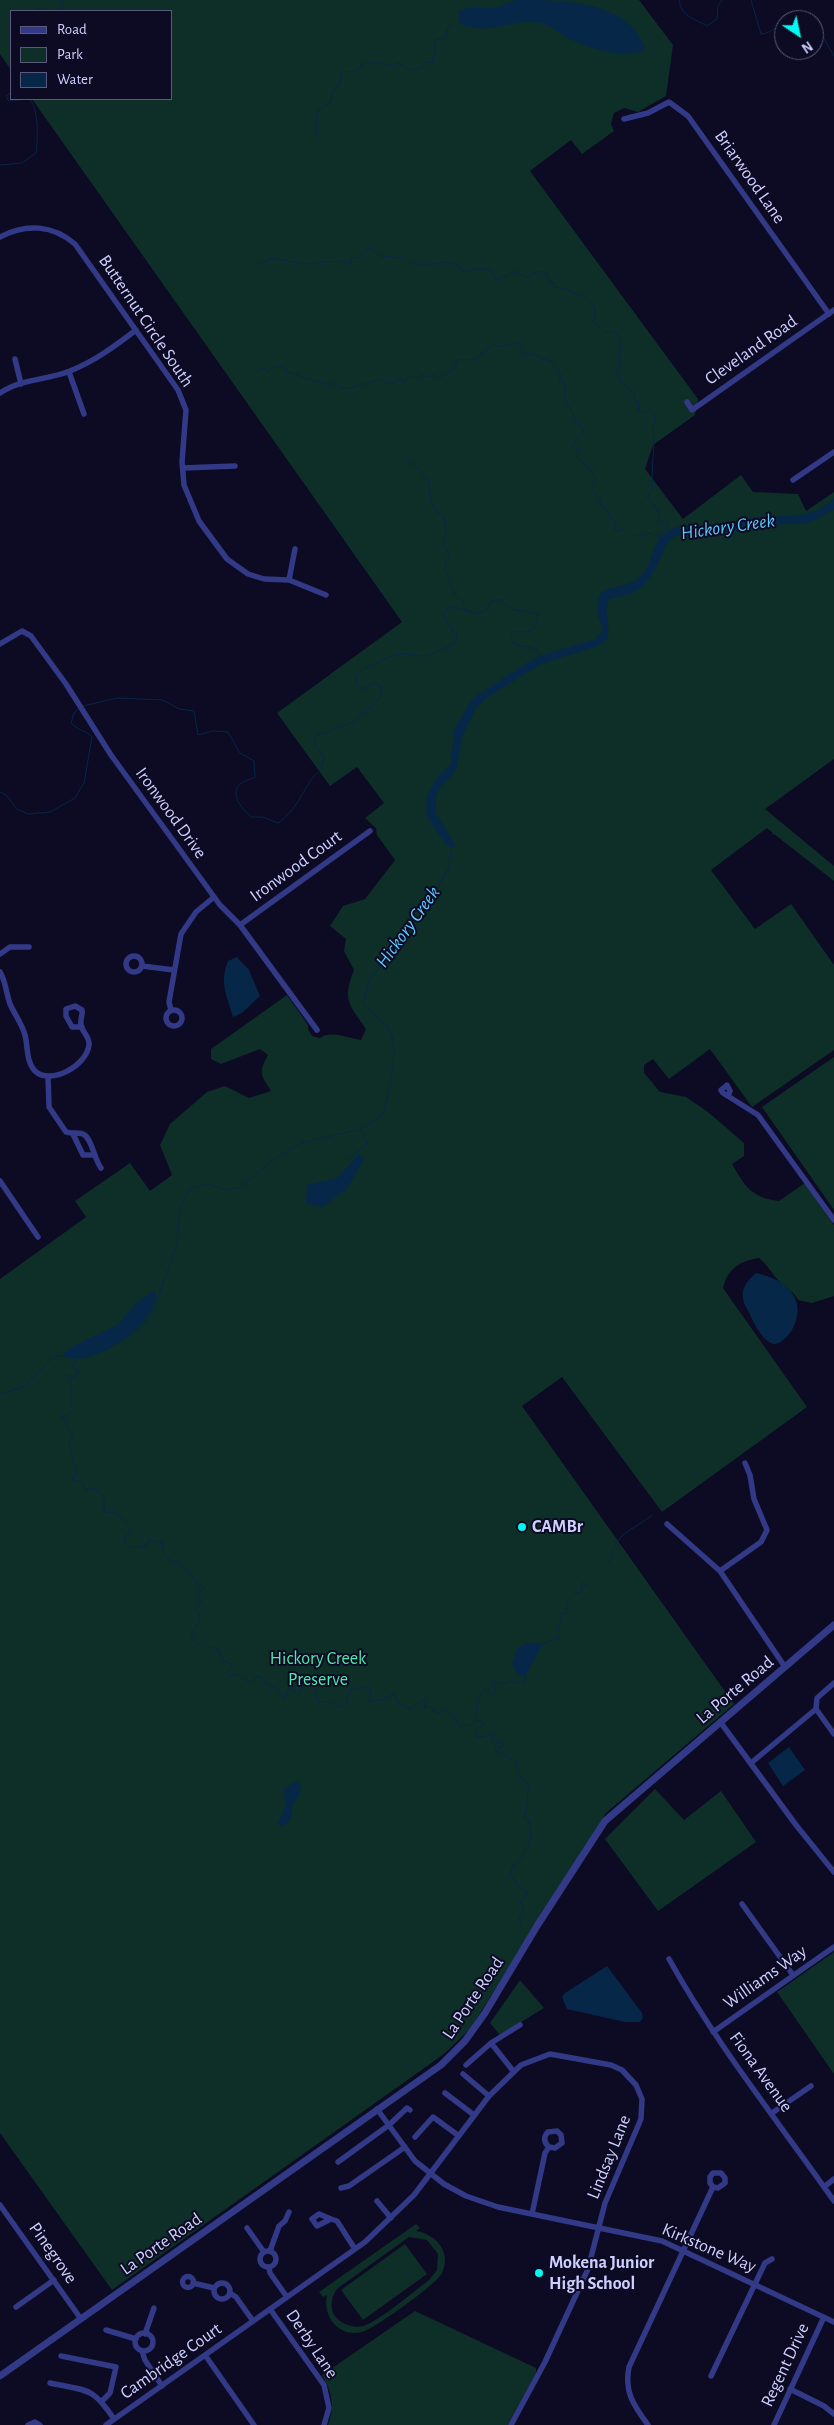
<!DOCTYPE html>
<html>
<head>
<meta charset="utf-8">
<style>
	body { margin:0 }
	#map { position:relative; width:834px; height:2425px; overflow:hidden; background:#0c0b23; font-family:"Alegreya Sans",sans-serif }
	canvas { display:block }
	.legend { position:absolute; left:10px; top:10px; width:162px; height:90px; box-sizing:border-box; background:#0c0b23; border:1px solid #5a597b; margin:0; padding:6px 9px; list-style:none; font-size:15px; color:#cecfff }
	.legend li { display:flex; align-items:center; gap:10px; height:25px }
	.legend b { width:25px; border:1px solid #5a597b }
	.north { position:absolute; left:774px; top:10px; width:50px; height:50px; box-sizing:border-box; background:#0c0b23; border:1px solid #5a597b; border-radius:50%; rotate:146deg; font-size:14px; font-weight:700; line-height:20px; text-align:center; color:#cecfff }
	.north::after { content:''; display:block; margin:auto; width:18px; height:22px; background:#00f9f0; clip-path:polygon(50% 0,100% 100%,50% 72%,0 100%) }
</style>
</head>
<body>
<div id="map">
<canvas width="834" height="2425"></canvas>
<ul class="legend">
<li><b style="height:6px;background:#323a87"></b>Road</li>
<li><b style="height:14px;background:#0e2e28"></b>Park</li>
<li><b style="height:14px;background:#062748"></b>Water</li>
</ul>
<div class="north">N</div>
</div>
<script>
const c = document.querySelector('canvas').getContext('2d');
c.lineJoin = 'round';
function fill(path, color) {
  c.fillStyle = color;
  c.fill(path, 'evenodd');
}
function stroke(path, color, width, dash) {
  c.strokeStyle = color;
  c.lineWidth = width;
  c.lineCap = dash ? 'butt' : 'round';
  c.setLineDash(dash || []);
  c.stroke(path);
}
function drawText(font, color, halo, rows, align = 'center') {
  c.font = font + ' "Alegreya Sans",sans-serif';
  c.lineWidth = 4;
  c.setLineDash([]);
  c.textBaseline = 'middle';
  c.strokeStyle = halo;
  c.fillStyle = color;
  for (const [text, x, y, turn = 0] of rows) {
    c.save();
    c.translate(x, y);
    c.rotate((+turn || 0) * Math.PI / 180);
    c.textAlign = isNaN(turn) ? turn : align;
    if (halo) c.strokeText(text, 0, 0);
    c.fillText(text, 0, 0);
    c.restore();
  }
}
fill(new Path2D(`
	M0 0H639L673 45 666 96 638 112 624 108 614 113 611 124 614 131 582 154 571 140 530 171 698 399 695 415 653 445 645 469 683 519 741 475 753 492 798 494 806 511 834 492V759L765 809 834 866V881L774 834 771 835 773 833 767 828 711 870 755 929 791 904 834 965V1050L752 1107 710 1049 669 1079 653 1059 644 1065V1073L660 1092 686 1097 708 1112 744 1143V1156L732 1164C746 1188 751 1197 779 1201L805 1183 834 1225V1296L812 1303 798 1300C792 1289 785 1288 778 1280 771 1273 768 1265 759 1258 740 1261 728 1268 723 1288L807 1407 662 1512 562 1377 522 1406 734 1704 606 1813 470 2029 444 2054 112 2290 0 2133V1279L86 1217 75 1201 130 1163 150 1191 172 1175 160 1145 170 1124 207 1092 225 1086 249 1098 271 1091C261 1075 258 1073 268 1055L260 1049 221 1064 211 1059V1049L287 995 308 1025V1029L312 1036 320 1038C331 1030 348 1038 361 1040L366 1029C349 1004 342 1000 354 970L344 951 346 939 330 926 343 906 365 899 395 860 377 835 376 828 365 818 384 803 357 767 330 786 277 713 402 622 32 99H171V11H11V70L0 54ZM760 517H796L705 527 707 526Z
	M834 1057V1210L762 1107Z
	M655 1789 684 1820 721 1791 756 1842 658 1911 605 1839Z
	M834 1952V2074L777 1992Z
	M520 1980 544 2008 500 2035 490 2023Z
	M416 2224 420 2228 416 2231C436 2234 452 2252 442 2273 437 2284 374 2329 362 2332 339 2338 322 2316 327 2295L323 2297 319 2292ZM409 2237 427 2240 438 2254 437 2270 429 2280C413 2292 381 2320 363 2326 353 2329 338 2323 333 2313 330 2304 332 2295 338 2288Z
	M405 2244 427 2274 363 2320 341 2290Z
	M415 2311 536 2368V2373L508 2425H328C335 2407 332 2391 322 2375Z`), '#0e2e28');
fill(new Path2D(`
	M516 0C559 0 607 0 635 30 639 37 644 42 645 50 622 60 589 48 568 38 559 33 551 26 541 23 514 16 484 39 459 22V11L467 8H495Z
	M834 498V510L808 523 770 525 754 523 736 531 715 533 695 532 677 535 668 542 657 566 643 587 630 594 609 599C602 614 613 628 606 641L593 648 543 663 489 696 476 708 462 737 457 766 454 773 440 787 436 796V813L456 847 447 846 428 818 426 812 427 796 436 779 451 764 454 730 472 699 525 664 540 656 595 639 603 630C598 616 594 607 601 593 614 584 629 588 642 575 655 561 650 539 672 529 685 523 704 526 718 525 731 524 743 519 755 517 784 514 811 522 834 498Z
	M237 957 249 970 260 996 242 1013 233 1017C227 996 219 983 228 961Z
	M359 1154 364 1159 347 1189 322 1207 306 1203 307 1185 337 1178Z
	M756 1273C829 1289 787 1352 771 1343 759 1337 753 1320 747 1309 738 1294 744 1283 756 1273Z
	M153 1291 156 1293C155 1298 154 1304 152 1308 142 1333 88 1369 62 1356L68 1349 119 1324 135 1304Z
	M526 1643 542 1644C540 1649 528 1673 525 1676H518L512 1663 518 1648Z
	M789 1747 805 1770 783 1786 768 1763Z
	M296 1781 301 1787 299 1797 293 1803 290 1821 282 1827 278 1824 286 1805 283 1790Z
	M607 1966 642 2013 643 2018 640 2022H625L567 2009 562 1997 565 1993Z`), '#062748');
stroke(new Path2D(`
	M679 0C681 17 694 18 707 26L717 19 718 6 722 0
	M751 0 761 34C769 34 775 27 784 25
	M36 11 38 9 49 11
	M61 11 63 0
	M791 20 800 14 813 20
	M814 21 834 56
	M11 92 6 96 9 101 28 99
	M319 138 316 131 317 111 331 102 332 93 340 83 341 72 357 71 365 61 375 64 379 62 386 66 399 63 409 70 421 68 426 62H433L432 57 436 54 434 45 436 39H445L448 27 452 25
	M0 165 22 163 36 153C38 141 39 106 29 99
	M411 262C425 269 432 263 446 262 456 262 459 269 466 272L473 269H489L497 281 501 276H508L514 271 526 278 539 271 547 273 548 280 553 282 554 287C560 287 581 294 585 298 588 301 590 303 594 306L596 314 593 321 603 332 613 331 619 336 621 352 618 357 621 368 615 370 622 383 634 393V400L639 403 638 410 643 414 649 410 655 417C656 422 653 425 653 429 656 449 650 468 653 489L647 497 657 509 660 522 668 523 666 528 668 531
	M259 264 271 258 305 264 337 261 350 264 352 257 359 258 366 250 372 248 382 257 387 256 403 259
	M257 372 264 368 269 372 273 367H282C290 376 319 381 330 385L332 381 340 388H349L381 379 386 383H394L398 379 405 382 408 377 419 378 423 375 429 377 434 375 437 380 457 366 456 360 478 359 482 352 484 353 493 343 500 347 519 342 524 355C536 352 540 359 551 361L561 375 559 380 566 385C562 394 566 406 574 413L573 419 584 430 574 443 573 448 579 449 577 456 596 477 591 488 600 499 601 506 608 510 609 517 615 521V530L619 531 626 527 635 536 652 533 655 536 665 537
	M405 458 421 471 422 475 428 480 432 504 437 512 444 516 446 536 443 544 450 555 446 560 445 572C451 578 449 580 451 587 454 597 464 598 465 610
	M83 706 117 698 163 700 179 709 194 711 198 735 213 731 228 732 240 753 254 761 255 777C251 779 244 781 240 784 229 794 243 811 252 817H262L278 823C294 812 299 799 309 783 316 770 321 776 324 757L315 746V736L354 722 381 697V687L376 683 363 689 356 684V677L363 669 391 656 402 654 427 656 456 643 457 634 454 633 443 615 450 606 475 613 486 611 491 601 502 599C508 614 525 609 537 614L538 618 535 628 527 632 512 631 511 639 514 644 537 649 540 656
	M0 792 6 795 17 809 28 814 50 812 75 798 84 783 92 737C87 731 79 731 71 723L74 713 79 708
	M350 1163 347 1160 367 1144 361 1129
	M124 1339 141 1328 154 1310 177 1243 180 1210 189 1189 208 1184 226 1190 241 1187 273 1160 301 1143 361 1129 382 1116C388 1097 400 1050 390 1032 385 1022 371 1012 363 1004L370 979 400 943 410 919 434 893 448 870 452 847
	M73 1358 75 1362 72 1367 79 1371 75 1377 68 1375 71 1383V1407L74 1410 70 1414 61 1417 73 1436 69 1445 77 1473 72 1480 82 1482 85 1489 89 1490 93 1488C107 1497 104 1498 104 1513L113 1512 119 1515 131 1528V1533L125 1536V1541L130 1548 147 1546 149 1540 162 1543 164 1555 168 1557 171 1562H180L184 1570 188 1571 199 1586H203L204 1589 197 1593 201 1602 195 1609 199 1615V1622L191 1635 199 1645 203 1641 210 1647 218 1649 221 1659 229 1664 233 1663 227 1673 230 1676 237 1674 242 1679 252 1682 257 1676 263 1678 266 1684 275 1687 285 1700 288 1689 293 1688 296 1693 299 1694 307 1678 312 1681 319 1703 328 1701 342 1708 346 1703 350 1690 367 1686 371 1691 369 1702 383 1700 394 1693 399 1704 410 1709 424 1699 426 1703 424 1708 431 1707 436 1713H441L444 1709 451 1713 459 1726 471 1725 475 1721 478 1700 485 1688H489L490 1696 496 1692 493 1682 504 1684 511 1681 524 1684 525 1676
	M0 1394 24 1387 53 1357 63 1355
	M607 1565C613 1559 612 1549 617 1542 625 1530 641 1525 652 1515
	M542 1644 560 1638 557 1634 561 1619 559 1615 568 1612 566 1602 574 1594 582 1592V1583L587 1585 601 1571
	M476 1721H482L484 1725 476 1728 475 1736 484 1737 492 1733 493 1741 503 1743 502 1748 495 1746 496 1751 516 1761 518 1773 529 1787C526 1798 529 1808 524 1818L529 1821 531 1838 528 1848 524 1850 523 1858 513 1866 510 1873 518 1886 528 1893 520 1902 524 1908 519 1919 522 1928`), '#062748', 1);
stroke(new Path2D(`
	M624 119 648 113 669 102 688 116 829 314
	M0 237C26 223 53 225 75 244L178 390 186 410 182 462 184 485 199 521 227 559 248 574 264 579 289 580 326 595
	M15 359 21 384
	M69 372 84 414
	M0 393C20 379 48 380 70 371 95 361 115 346 136 330
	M687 402 692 410 834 310
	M183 468 235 466
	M793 480 834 452
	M289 580 295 549
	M0 644 22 631 31 636 66 684 111 755 220 905 240 925 317 1030
	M240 925 370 831
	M0 954 10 947H29
	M126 964a8 8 0 1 1 16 0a8 8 0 1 1-16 0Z
	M142 966 174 970
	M0 972C6 982 6 993 10 1004 15 1015 22 1024 25 1035 28 1046 26 1062 35 1071 51 1086 87 1065 89 1045 90 1037 82 1032 81 1025 80 1019 83 1015 82 1010L75 1006 66 1009V1016L72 1027H82
	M166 1018a8 8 0 1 1 16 0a8 8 0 1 1-16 0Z
	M171 1010 169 1002 181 934 196 912 214 897
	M48 1076 49 1107 66 1132C71 1134 78 1132 83 1134 92 1138 94 1159 101 1168
	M728 1096 730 1091 727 1085 721 1090 723 1093 758 1115 834 1220
	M73 1134 83 1155H93
	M0 1181 38 1237
	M667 1524 720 1571 785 1667
	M720 1571 761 1542 767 1530 754 1499 750 1475 745 1463
	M834 1683 817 1698 816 1709 834 1734
	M721 1723 796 1825 834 1872
	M751 1763 816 1709
	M742 1904 793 1975
	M669 1959C716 2044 778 2121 834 2201
	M713 2032 834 1947
	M466 2065 491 2043
	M514 2072 491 2043 520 2025
	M463 2074 489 2096
	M445 2093 474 2115
	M377 2109 415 2161 444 2184 466 2196 498 2207 662 2241 834 2322
	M772 2113 811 2086
	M415 2137 433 2117 459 2136
	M338 2162 389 2125 407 2108 410 2110
	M824 2187 834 2179
	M341 2188 349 2186 405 2147
	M377 2201 391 2218
	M0 2205 81 2319
	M532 2214 545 2153 549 2147C544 2143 543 2137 548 2132L557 2131 561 2135 562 2143 555 2148 549 2147
	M331 2219 319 2214 312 2219 317 2226 331 2219 337 2221 355 2249
	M247 2228 264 2252
	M260 2259a8 8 0 1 1 16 0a8 8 0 1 1-16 0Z
	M270 2251 279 2226 285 2221 289 2212
	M269 2267 270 2273 287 2297
	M182.5 2282a5.5 5.5 0 1 1 11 0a5.5 5.5 0 1 1-11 0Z
	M214 2291a8 8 0 1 1 16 0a8 8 0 1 1-16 0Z
	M193 2283 214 2288
	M230 2293 236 2297 253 2321
	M16 2307 54 2280
	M270 2309 324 2385 329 2408 324 2425
	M106 2330 136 2339
	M135 2342a9 9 0 1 1 18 0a9 9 0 1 1-18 0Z
	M145 2334 154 2308
	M142 2351 145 2360 162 2386
	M205 2355 254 2425
	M61 2356 116 2367 110 2393 102 2401
	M711 2376 765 2263 772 2259
	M50 2383C87 2391 92 2386 114 2419
	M790 2389 824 2406 834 2414
	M28 2425 35 2422 40 2425
	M106 2425 365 2242 414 2195 489 2096 521 2065 550 2054 611 2065 622 2070 636 2085 642 2099 641 2119 605 2203 588 2269 545 2362 511 2425
	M648 2425C634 2406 624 2392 629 2367L713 2187 710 2183V2177L713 2173H721L725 2178V2183L718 2188 713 2187
	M774 2425 824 2317`), '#323a87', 5.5);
stroke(new Path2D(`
	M0 2376 441 2065 465 2041 485 2013 537 1926 605 1821 834 1625`), '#323a87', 7);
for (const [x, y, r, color] of [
	[522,1527,5,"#00f9f0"],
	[539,2273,5,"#00f9f0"]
]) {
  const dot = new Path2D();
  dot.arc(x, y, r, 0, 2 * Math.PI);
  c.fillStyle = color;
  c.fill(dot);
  stroke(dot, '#0c0b23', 2);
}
drawText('18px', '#cecfff', '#0c0b23', [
	["Briarwood Lane",750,177,55],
	["Butternut Circle South",146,321,56],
	["Cleveland Road",751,350,-35],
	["Ironwood Drive",171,813,54],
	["Ironwood Court",296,866,-36],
	["La Porte Road",735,1690,-40],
	["Williams Way",765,1977,-35],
	["La Porte Road",473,1998,-56],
	["Fiona Avenue",761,2072,54],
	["Lindsay Lane",609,2157,-68],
	["La Porte Road",161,2244,-35],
	["Kirkstone Way",709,2248,23],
	["Pinegrove",53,2253,55],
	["Derby Lane",312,2344,56],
	["Cambridge Court",171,2361,-35],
	["Regent Drive",785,2365,-65]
]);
drawText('bold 18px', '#cecfff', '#0c0b23', [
	["CAMBr",532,1527],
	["Mokena Junior",549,2263],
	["High School",549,2284]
], 'left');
drawText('18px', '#4eebae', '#0c0b23', [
	["Hickory Creek",318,1659],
	["Preserve",318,1680]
]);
drawText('italic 19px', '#5ccaff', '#0c0b23', [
	["Hickory Creek",728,527,-8],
	["Hickory Creek",408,927,-54]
]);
</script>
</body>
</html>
